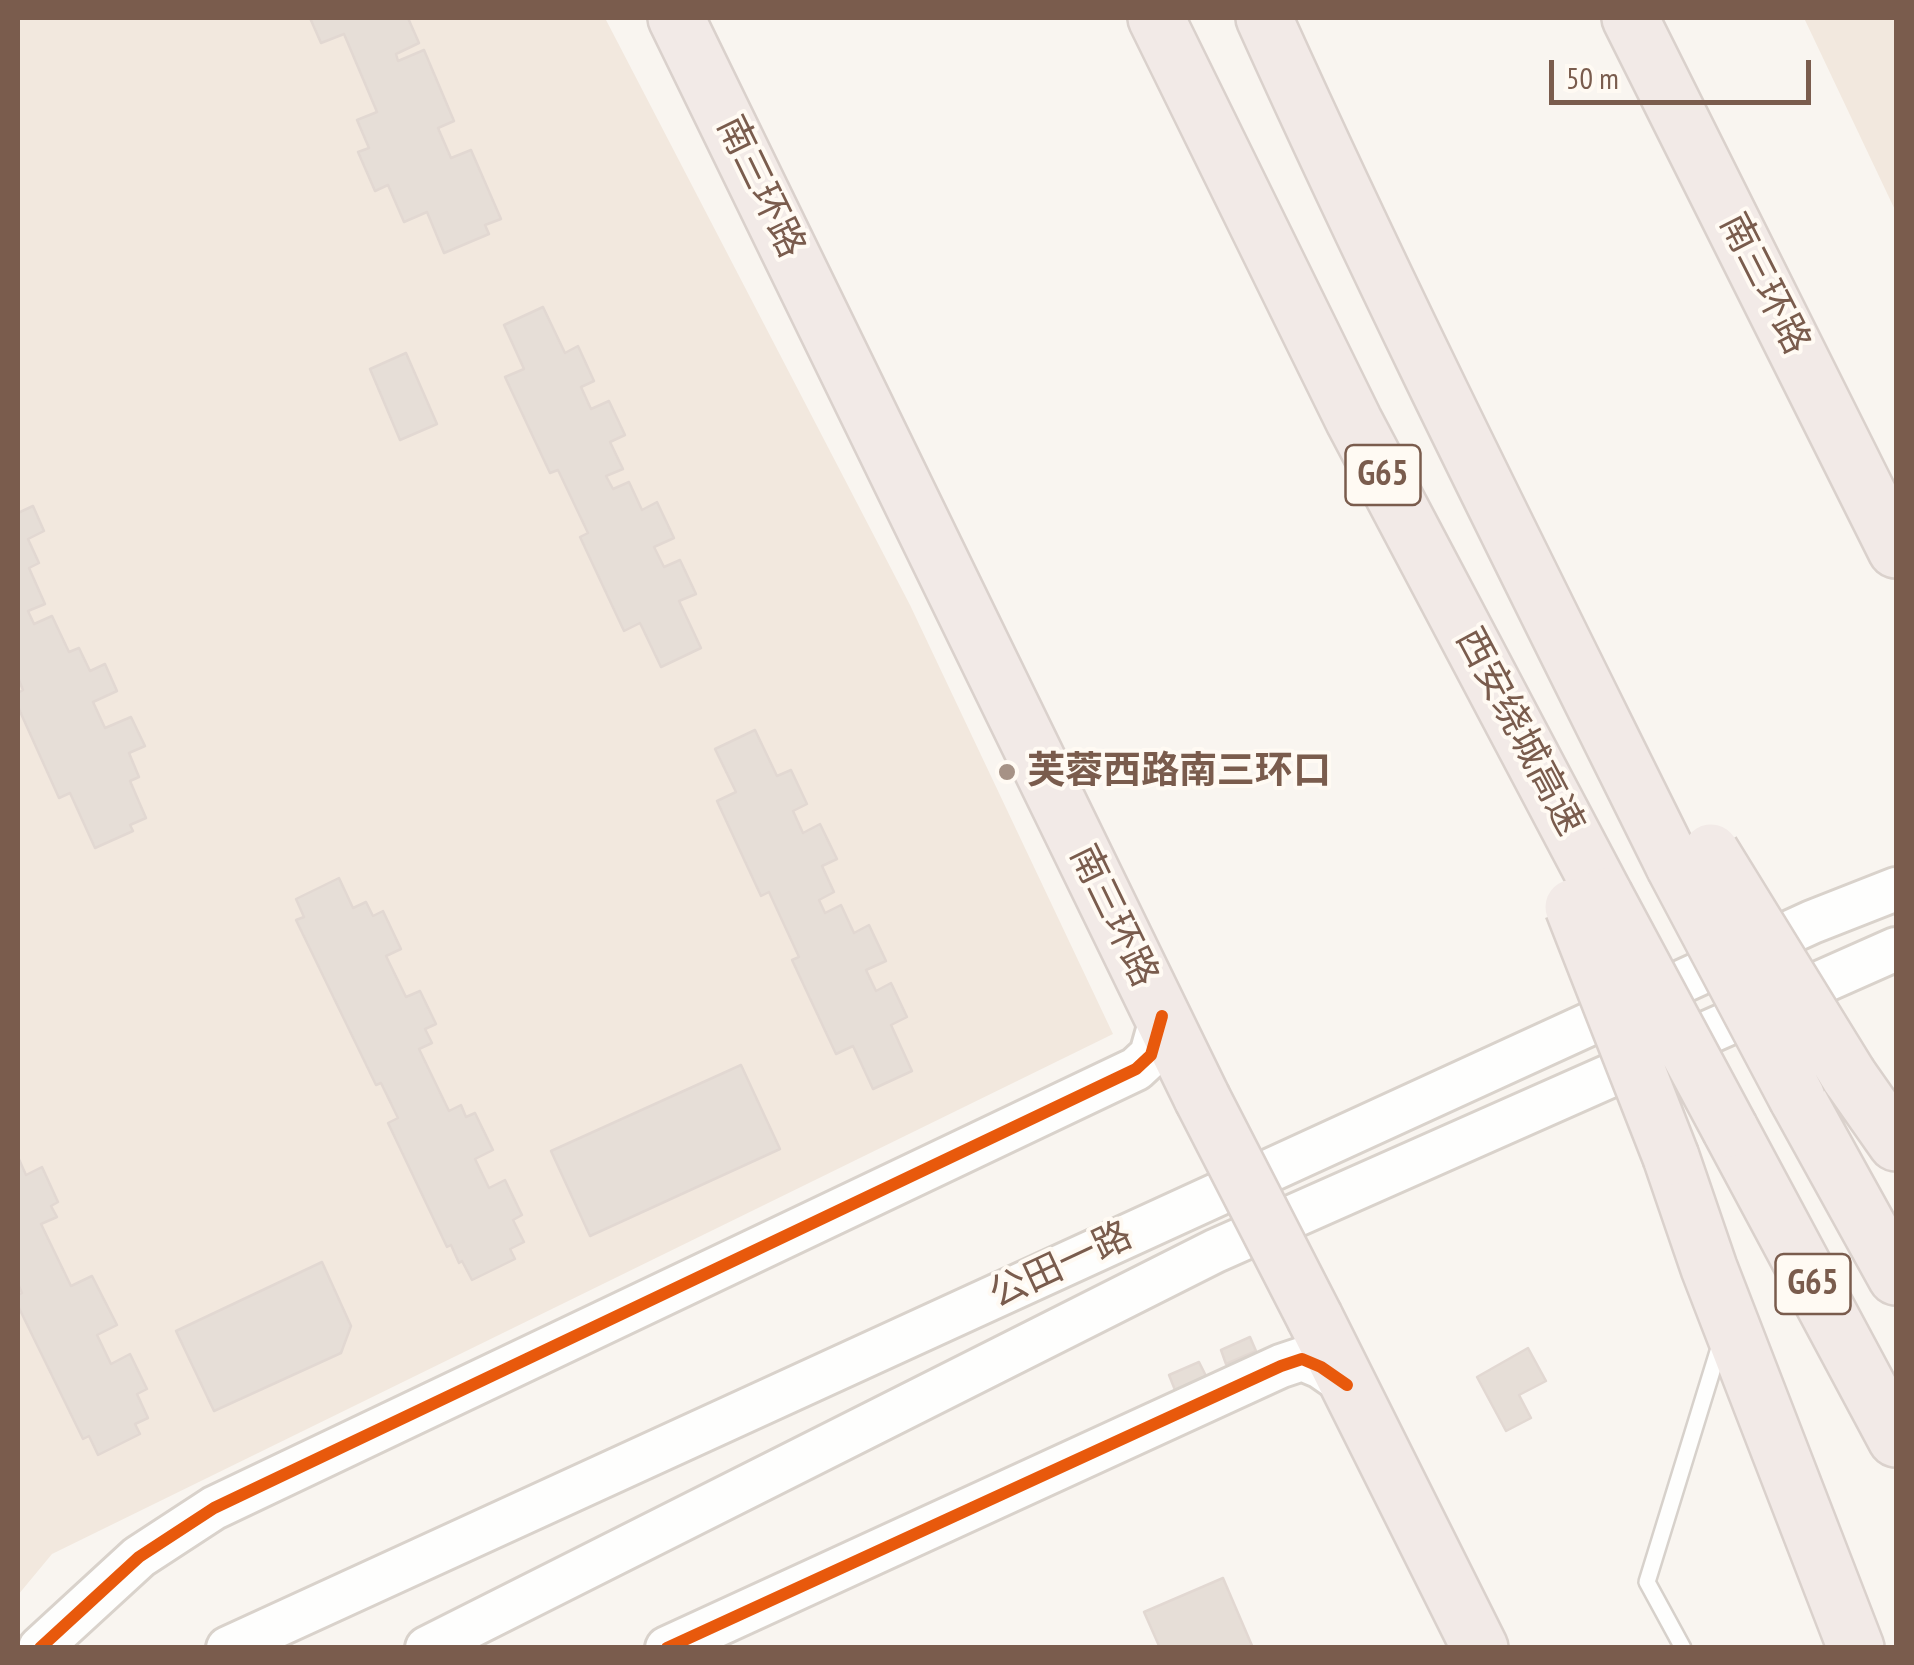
<!DOCTYPE html>
<html>
<head>
<meta charset="utf-8">
<style>
	body { margin:0 }
	#map { position:relative; width:1914px; height:1665px; overflow:hidden; background:#f9f5f0; font-family:"PT Sans Narrow",sans-serif }
	canvas { display:block }
	.frame { position:absolute; inset:0; border:20px solid #7a5c4d; pointer-events:none }
	.scale { position:absolute; left:1549px; top:60px; width:262px; height:45px; box-sizing:border-box; border:5px solid #7a5c4d; border-top:0; padding-left:12px; font-size:30px; line-height:35px; white-space:nowrap; color:#7a5c4d; -webkit-text-stroke:8px #fffaf3; paint-order:stroke }
</style>
</head>
<body>
<div id="map">
<canvas width="1914" height="1665"></canvas>
<div class="frame"></div>
<div class="scale">50 m</div>
</div>
<script>
const c = document.querySelector('canvas').getContext('2d');
c.lineJoin = 'round';
function fill(path, color) {
  c.fillStyle = color;
  c.fill(path, 'evenodd');
}
function stroke(path, color, width, dash) {
  c.strokeStyle = color;
  c.lineWidth = width;
  c.lineCap = dash ? 'butt' : 'round';
  c.setLineDash(dash || []);
  c.stroke(path);
}
function drawText(font, color, halo, rows, align = 'center') {
  c.font = font + ' "PT Sans Narrow","Noto Sans SC",sans-serif';
  c.lineWidth = 8;
  c.setLineDash([]);
  c.textBaseline = 'middle';
  c.strokeStyle = halo;
  c.fillStyle = color;
  for (const [text, x, y, turn = 0] of rows) {
    c.save();
    c.translate(x, y);
    c.rotate((+turn || 0) * Math.PI / 180);
    c.textAlign = isNaN(turn) ? turn : align;
    if (halo) c.strokeText(text, 0, 0);
    c.fillText(text, 0, 0);
    c.restore();
  }
}
fill(new Path2D(`
	M18 18H605L910 605 1113 1034 52 1554 18 1595Z
	M1804 18H1896V212Z`), '#f2e8de');
const building = new Path2D(`
	M310 18H408L419 43 396 54 398 61 424 50 454 121 438 128 451 158 471 150 501 219 485 225 489 234 444 253 427 212 404 222 388 185 375 191 358 152 369 148 357 120 377 112 344 34 321 43Z
	M543 307 565 353 578 346 594 381 581 387 591 409 609 401 625 435 610 442 623 469 606 476 613 489 629 482 642 510 657 502 674 538 654 547 664 567 680 560 696 594 679 601 701 648 661 667 640 623 624 631 580 537 588 533 558 470 550 473 505 377 524 369 504 325Z
	M406 353 437 424 400 440 370 369Z
	M33 506 44 531 28 539 39 563 29 568 45 604 28 611 34 624 52 616 69 652 79 648 90 671 105 664 117 691 93 702 105 728 131 717 145 746 129 753 139 777 130 781 146 818 130 825 133 831 95 848 70 793 59 798 18 707V693L23 690 18 678V513Z
	M755 730 777 776 791 770 807 804 793 811 803 833 820 824 837 859 822 866 834 892 819 900 825 913 841 905 854 933 869 925 886 961 866 970 876 991 891 983 907 1017 891 1025 912 1071 873 1089 853 1046 836 1054 792 960 799 957 769 892 761 896 717 801 736 792 715 749Z
	M339 878 353 908 366 902 373 916 383 911 401 949 386 956 406 997 420 991 436 1024 425 1029 432 1043 419 1049 449 1111 461 1105 466 1117 475 1113 493 1150 475 1159 489 1188 505 1180 522 1215 513 1220 524 1242 510 1249 515 1259 472 1280 462 1261 459 1263 451 1245 447 1247 388 1123 398 1118 381 1083 376 1085 296 920 304 917 296 899Z
	M741 1065 780 1149 590 1236 551 1151Z
	M18 1157 26 1175 42 1167 58 1202 51 1206 57 1217 41 1224 71 1286 92 1276 117 1325 97 1335 111 1364 130 1354 147 1389 137 1394 148 1418 135 1424 140 1434 98 1455 89 1436 83 1439 18 1306V1295L22 1293 18 1284Z
	M322 1262 351 1326 341 1353 214 1411 176 1331Z
	M1250 1337 1256 1351 1226 1364 1221 1350Z
	M1528 1348 1546 1381 1519 1395 1531 1418 1506 1431 1477 1377Z
	M1199 1362 1206 1376 1175 1390 1169 1375Z
	M1223 1578 1253 1648H1160L1144 1612Z`);
fill(building, '#e6ded7');
stroke(building, '#e2d8d2', 2.5);
const lane = new Path2D(`
	M1683 1648 1647 1582 1720 1345`);
const secondary = new Path2D(`
	M40 1648 139 1557 214 1508 1136 1069 1151 1055 1162 1016
	M228 1648 1812 922 1896 889
	M427 1648 1215 1251 1896 949
	M667 1648 1281 1366 1302 1359 1321 1367 1347 1385`);
const highway = new Path2D(`
	M676 18 1202 1098
	M1156 18 1354 421 1605 896
	M1264 18C1393 304 1535 585 1674 866
	M1630 18 1896 550
	M1849 1076 1896 1143
	M1797 1098 1896 1277
	M1730 1129 1896 1439
	M1671 1157 1709 1268 1856 1648
	M1315 1318 1480 1648`);
stroke(lane, '#d7d1cb', 20);
stroke(secondary, '#d9d2cb', 48);
stroke(highway, '#dad1cc', 60);
stroke(lane, '#fefefd', 15);
stroke(secondary, '#fefefd', 42);
stroke(highway, '#f2eae7', 55);
const highwayBridge = new Path2D(`
	M1711 852 1849 1076
	M1674 866 1797 1098
	M1605 896 1730 1129
	M1573 907 1671 1157
	M1202 1098 1315 1318`);
stroke(highwayBridge, '#dad1cc', 60, []);
stroke(highwayBridge, '#f2eae7', 55);
stroke(new Path2D(`
	M40 1648 139 1557 214 1508 1136 1069 1151 1055 1162 1016
	M667 1648 1281 1366 1302 1359 1321 1367 1347 1385`), '#e8590c', 12);
for (const [x, y, r, color] of [
	[1007,772,10,"#a69286"]
]) {
  const dot = new Path2D();
  dot.arc(x, y, r, 0, 2 * Math.PI);
  c.fillStyle = color;
  c.fill(dot);
  stroke(dot, '#fffaf3', 4);
}
for (const [x, y, w] of [
	[1383,475,75],
	[1813,1284,75]
]) {
  const box = new Path2D();
  box.roundRect(x - w / 2, y - 30, w, 60, 8);
  c.fillStyle = '#fffaf3';
  c.fill(box);
  stroke(box, '#7a5c4d', 2.5);
}
drawText('bold 35px', '#7a5c4d', null, [
	["G65",1383,475],
	["G65",1813,1284]
]);
drawText('38px', '#7a5c4d', '#fffaf3', [
	["南三环路",760,187,64],
	["南三环路",1764,284,63],
	["西安绕城高速",1519,732,62],
	["南三环路",1113,916,64],
	["公田一路",1061,1266,-25]
]);
drawText('bold 38px', '#7a5c4d', '#fffaf3', [
	["芙蓉西路南三环口",1027,772]
], 'left');
</script>
</body>
</html>
